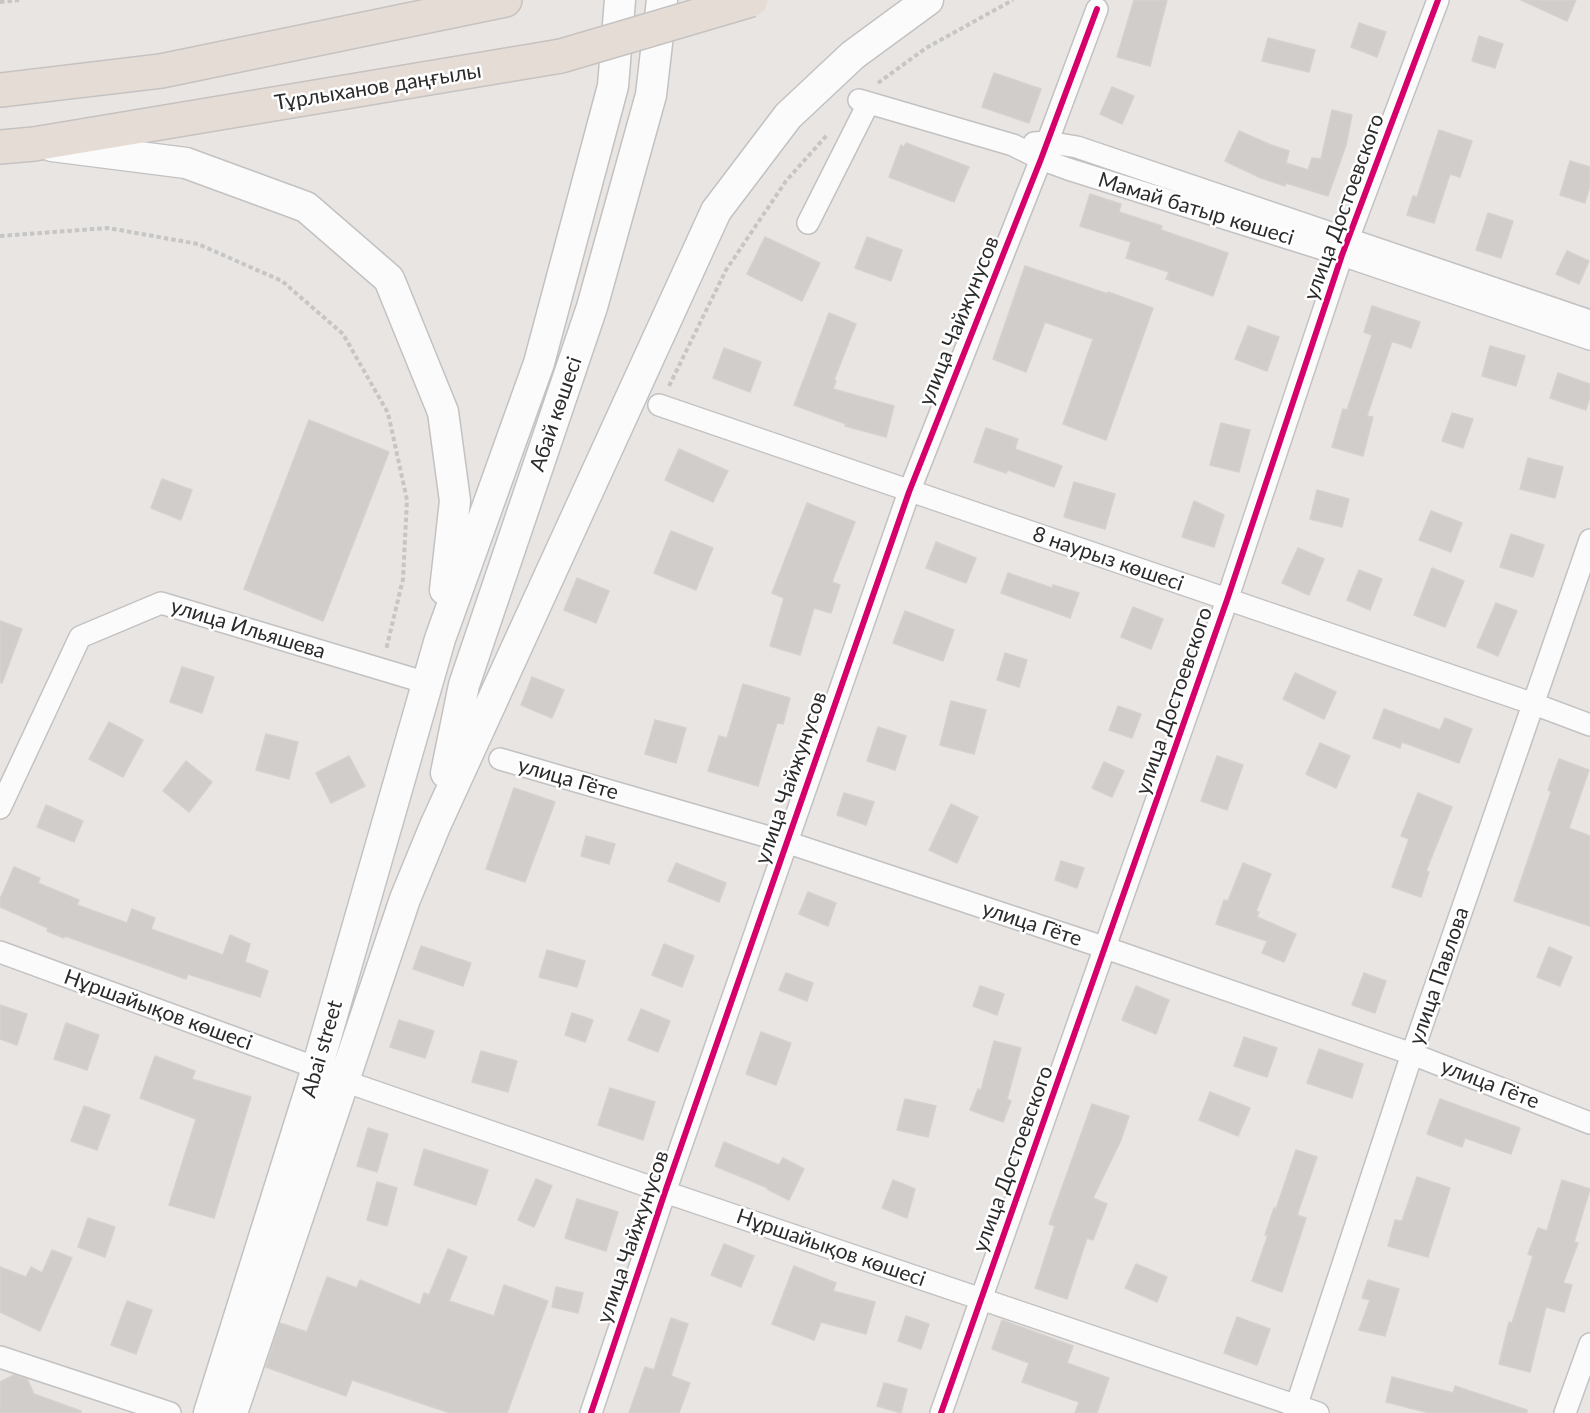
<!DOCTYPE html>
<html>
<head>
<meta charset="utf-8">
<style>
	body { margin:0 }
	canvas { display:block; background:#e9e5e2 }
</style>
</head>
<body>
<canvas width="1590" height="1413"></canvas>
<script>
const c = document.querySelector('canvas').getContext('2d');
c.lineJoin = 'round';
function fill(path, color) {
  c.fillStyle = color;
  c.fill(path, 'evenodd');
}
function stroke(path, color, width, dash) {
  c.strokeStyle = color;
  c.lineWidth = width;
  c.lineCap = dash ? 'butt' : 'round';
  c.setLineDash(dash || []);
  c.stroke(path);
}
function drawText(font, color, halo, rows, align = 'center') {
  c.font = font + ' Lato,sans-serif';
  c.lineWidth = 5;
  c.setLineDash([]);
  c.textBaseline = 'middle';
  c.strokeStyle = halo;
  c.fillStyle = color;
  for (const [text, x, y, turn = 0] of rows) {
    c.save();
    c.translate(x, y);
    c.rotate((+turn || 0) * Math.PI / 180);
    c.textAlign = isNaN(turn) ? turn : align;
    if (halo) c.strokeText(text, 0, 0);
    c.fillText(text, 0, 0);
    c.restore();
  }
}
const building = new Path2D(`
	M1134 0H1167L1150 66 1117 57Z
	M1521 0H1576L1567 21Z
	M1359 23 1386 32 1377 57 1351 47Z
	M1479 36 1503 44 1495 68 1472 61Z
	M1268 38 1315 50 1309 72 1262 61Z
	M994 73 1041 89 1029 123 982 107Z
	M1112 87 1134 96 1122 124 1100 114Z
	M1332 110 1352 115 1346 145 1328 196 1286 183 1285 186 1261 178 1225 161 1239 131 1271 145 1289 151 1286 163 1308 170 1312 158 1321 159Z
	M1439 130 1472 141 1460 177 1450 174 1434 223 1407 215 1413 196 1417 197Z
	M906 143 969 167 954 202 889 177 901 145 904 147Z
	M1570 161 1590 167V185L1585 203 1560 195Z
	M1090 194 1121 204 1119 212 1162 226 1161 230 1228 253 1213 296 1166 279 1169 272 1126 258 1131 242 1080 226Z
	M1488 213 1513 221 1501 258 1476 250Z
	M765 237 820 263 802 301 747 274Z
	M867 237 902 250 891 281 855 268Z
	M1567 251 1589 261 1579 284 1556 274Z
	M1025 266 1108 294V292L1153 308 1106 440 1063 424 1093 339 1045 322 1026 372 993 359Z
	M1372 306 1420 322 1411 348 1392 341 1367 416 1373 417 1363 456 1332 447 1343 409 1347 410 1372 335 1364 332Z
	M829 313 856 324 834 380 836 381 833 389 894 406 886 437 845 426 846 424 794 405Z
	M1248 326 1279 337 1267 371 1235 359Z
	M1490 346 1525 356 1516 386 1482 376Z
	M724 348 761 362 750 392 713 378Z
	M1558 373 1590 384V396L1586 410 1550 398Z
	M1452 413 1473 419 1463 448 1442 441Z
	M309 420 389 452 323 621 244 589Z
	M1221 423 1250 430 1239 472 1210 465Z
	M986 428 1018 439 1015 449 1062 466 1054 487 1008 470 1006 473 974 462Z
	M679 449 728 471 713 502 665 480Z
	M1528 458 1563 467 1555 498 1520 489Z
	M162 479 192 490 181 520 151 508Z
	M1074 482 1115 494 1105 529 1064 517Z
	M1317 490 1349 499 1342 527 1310 519Z
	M1194 501 1224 515 1214 547 1182 537Z
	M807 503 855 522 832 582 840 585 831 613 814 608 800 655 770 646 784 598 772 593Z
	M1431 511 1462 523 1451 552 1419 540Z
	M671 531 713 548 696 590 654 573Z
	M1511 534 1544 545 1533 577 1500 567Z
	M936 542 976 558 966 583 926 568Z
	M1298 548 1324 559 1309 595 1282 583Z
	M1432 568 1464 581 1445 627 1414 615Z
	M1359 570 1382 579 1370 610 1347 600Z
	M1008 573 1052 588 1053 585 1079 593 1070 618 1001 593Z
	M577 578 609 591 596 623 564 610Z
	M1496 603 1517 611 1498 656 1477 647Z
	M1133 607 1163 619 1151 649 1121 637Z
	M905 611 954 630 943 661 893 643Z
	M0 621 22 629 2 683 0 682Z
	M1005 653 1027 660 1019 687 997 680Z
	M182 667 214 677 202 713 170 702Z
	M1295 673 1336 692 1324 719 1283 699Z
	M532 677 564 690 552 718 521 705Z
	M743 684 790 698 783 724 777 723 758 786 708 771 719 736 727 738Z
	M951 701 986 710 974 754 940 745Z
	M1118 706 1141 714 1132 738 1109 730Z
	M1384 709 1440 730 1445 718 1472 729 1459 763 1402 742 1400 748 1373 738Z
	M655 720 686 728 676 763 645 754Z
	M109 722 143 740 123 777 89 759Z
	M878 727 906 736 895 770 867 761Z
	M266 734 298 742 289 779 256 770Z
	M1320 743 1350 756 1336 788 1306 774Z
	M349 756 365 786 331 803 316 773Z
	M1217 756 1243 765 1227 810 1201 801Z
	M1559 759 1589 770 1569 828 1590 836V926L1514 901 1551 792 1548 790Z
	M186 761 212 782 189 812 163 791Z
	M1104 762 1124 771 1112 797 1092 788Z
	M514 788 555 802 525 882 486 869Z
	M844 793 874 802 866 825 837 815Z
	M1418 793 1452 807 1426 871 1429 872 1421 897 1392 887 1409 839 1401 836Z
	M951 804 978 817 957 863 929 850Z
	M46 805 83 821 74 842 37 827Z
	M586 836 615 844 609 864 581 856Z
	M1061 861 1084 868 1077 888 1055 880Z
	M676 863 726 883 719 902 668 881Z
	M1243 863 1271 874 1256 911 1259 912 1257 917 1296 934 1284 962 1262 953 1267 941 1216 924 1224 900 1228 901Z
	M14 867 40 878 38 883 79 900 77 905 127 923 132 909 155 918 151 929 223 955 230 935 250 944 245 962 268 971 260 997 188 974 186 979 65 936 64 938 47 931 48 928 0 907V899Z
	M808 892 836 903 828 926 799 914Z
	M664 944 694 956 682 987 652 975Z
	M421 946 471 963 463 986 413 969Z
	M1549 947 1572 957 1560 986 1537 977Z
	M547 950 585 961 577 987 539 977Z
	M786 973 813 983 807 1001 779 990Z
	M1364 973 1386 981 1375 1013 1352 1005Z
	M980 986 1004 994 997 1015 973 1006Z
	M1136 986 1169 1000 1156 1034 1122 1020Z
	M0 1005 27 1014 17 1045 0 1039Z
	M641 1009 670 1021 658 1052 628 1040Z
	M572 1013 593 1020 585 1042 565 1035Z
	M399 1020 434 1031 425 1058 390 1047Z
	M66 1023 99 1035 87 1070 54 1059Z
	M761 1032 791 1043 776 1085 746 1074Z
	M1244 1037 1277 1048 1267 1077 1234 1066Z
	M994 1041 1021 1048 1007 1099 1011 1101 1003 1122 970 1110 978 1089 981 1090Z
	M1319 1049 1363 1064 1352 1098 1307 1083Z
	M481 1051 517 1061 508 1092 472 1082Z
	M155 1056 195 1071 192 1079 251 1097 214 1218 169 1205 196 1119 140 1098Z
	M610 1088 655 1102 643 1140 598 1125Z
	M1210 1092 1250 1108 1238 1136 1199 1120Z
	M905 1099 936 1106 928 1137 897 1130Z
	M1440 1099 1520 1128 1511 1154 1465 1138 1462 1147 1427 1134Z
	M1092 1104 1129 1116 1121 1140 1093 1198 1107 1204 1093 1240 1087 1238 1067 1299 1035 1288 1055 1226 1049 1224Z
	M84 1106 110 1115 97 1150 71 1141Z
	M368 1128 388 1134 377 1172 357 1166Z
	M724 1142 779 1165 783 1158 804 1169 789 1200 767 1189 768 1188 715 1166Z
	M424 1149 488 1170 476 1205 414 1185Z
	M1296 1150 1317 1157 1297 1215 1306 1218 1282 1292 1252 1281 1268 1235H1265L1274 1208 1276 1209Z
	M1417 1177 1450 1188 1428 1257 1388 1246 1395 1220 1402 1221Z
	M536 1179 552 1186 534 1227 518 1220Z
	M893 1180 915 1189 907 1218 882 1208Z
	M1562 1180 1590 1189 1574 1242 1578 1243 1563 1283 1572 1285 1564 1312 1546 1307 1530 1372 1499 1364 1509 1322 1512 1323 1533 1256 1528 1254 1538 1228 1547 1231Z
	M377 1182 397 1188 387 1226 367 1220Z
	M577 1199 618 1212 606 1251 565 1238Z
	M88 1218 115 1227 105 1257 78 1247Z
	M724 1244 754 1256 741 1287 711 1275Z
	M448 1249 467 1257 449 1301 494 1316 504 1285 548 1301 507 1413H450L352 1380 346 1396 266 1367 280 1323 307 1332 327 1277 357 1288 360 1280 420 1305 424 1293 429 1295Z
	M52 1250 72 1258 40 1331 0 1312V1267L26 1277 31 1267 42 1273Z
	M1136 1264 1167 1277 1157 1302 1125 1288Z
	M794 1266 836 1283 833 1291 875 1302 866 1334 821 1322 814 1340 772 1324Z
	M1368 1280 1399 1289 1385 1336 1359 1330 1370 1300 1362 1298Z
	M556 1287 583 1293 578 1313 552 1307Z
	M127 1301 152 1310 136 1354 111 1345Z
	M906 1316 929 1324 921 1349 898 1341Z
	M1237 1317 1270 1329 1257 1365 1224 1353Z
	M671 1318 688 1324 671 1376 690 1383 679 1413H629L645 1367 654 1370Z
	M1002 1320 1073 1346 1067 1363 1109 1378 1097 1413H1075L1079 1402 1022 1382 1029 1363 992 1349Z
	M14 1375 27 1379 34 1394 81 1411V1413H0V1382Z
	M1392 1377 1453 1393 1455 1386 1527 1410V1413H1430L1386 1402Z
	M884 1383 907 1389 901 1413 877 1406Z`);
fill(building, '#d0cdcb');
stroke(building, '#d4d1ce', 1.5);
const minor = new Path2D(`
	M859 100 1013 145 1041 159 1068 169 1342 255 1590 339
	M1034 143 1047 142 1077 147 1590 321
	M808 223 868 104
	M659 405 1534 704 1590 725
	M500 759 786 842 1106 948 1412 1054 1590 1123
	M0 808 80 637 161 603 427 683
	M0 952 317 1068
	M344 1081 665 1192 1318 1413
	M0 1357 170 1413
	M591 1413 665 1192 909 492 1041 159 1097 9
	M941 1413 1227 600 1342 255 1438 0
	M1294 1413 1412 1054 1590 540
	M1565 1413 1590 1344`);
const secondary = new Path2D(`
	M52 146 186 163 306 207 389 279 443 412 455 501 445 590
	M446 773 464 685 592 307 651 95 662 0
	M209 1413 317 1068 440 639 539 363 613 86 620 0
	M232 1413 405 899 435 826 716 211 788 116 853 55 928 0`);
const trunk = new Path2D(`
	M0 90 161 71 505 0
	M0 147 34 144 561 56`);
stroke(minor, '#c3c2c2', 24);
stroke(secondary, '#c3c2c2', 33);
stroke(trunk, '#c5c3c2', 36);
stroke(new Path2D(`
	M0 2 19 0
	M878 83 926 48 1013 0
	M0 236 108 228 198 244 282 281 343 334 388 413 407 500 403 579 386 650
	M669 386 726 270 786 181 827 135`), '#c6c6c6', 4, [4.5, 3]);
stroke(minor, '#fcfbfb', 21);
stroke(secondary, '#fcfbfb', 30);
stroke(trunk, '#e6dcd6', 33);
const trunkBridge = new Path2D(`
	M561 56 751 0`);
stroke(trunkBridge, '#c5c3c2', 36, []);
stroke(trunkBridge, '#e6dcd6', 33);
stroke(new Path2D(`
	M591 1413 665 1192 909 492 1041 159 1097 9
	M941 1413 1227 600 1342 255 1438 0`), '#d6006c', 6);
drawText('21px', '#2b2b2b', '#fff', [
	["Тұрлыханов даңғылы",378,87,-9],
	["улица Достоевского",1344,207,-70],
	["Мамай батыр көшесі",1196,209,17],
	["улица Чайжунусов",959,321,-68],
	["Абай көшесі",556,414,-71],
	["8 наурыз көшесі",1108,559,19],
	["улица Ильяшева",248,629,17],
	["улица Достоевского",1174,701,-71],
	["улица Чайжунусов",791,778,-71],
	["улица Гёте",568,779,16],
	["улица Гёте",1032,924,18],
	["улица Павлова",1439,976,-71],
	["Нұршайықов көшесі",158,1010,20],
	["Abai street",322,1049,-74],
	["улица Гёте",1490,1084,21],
	["улица Достоевского",1013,1159,-70],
	["улица Чайжунусов",633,1237,-71],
	["Нұршайықов көшесі",831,1248,19]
]);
</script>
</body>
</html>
